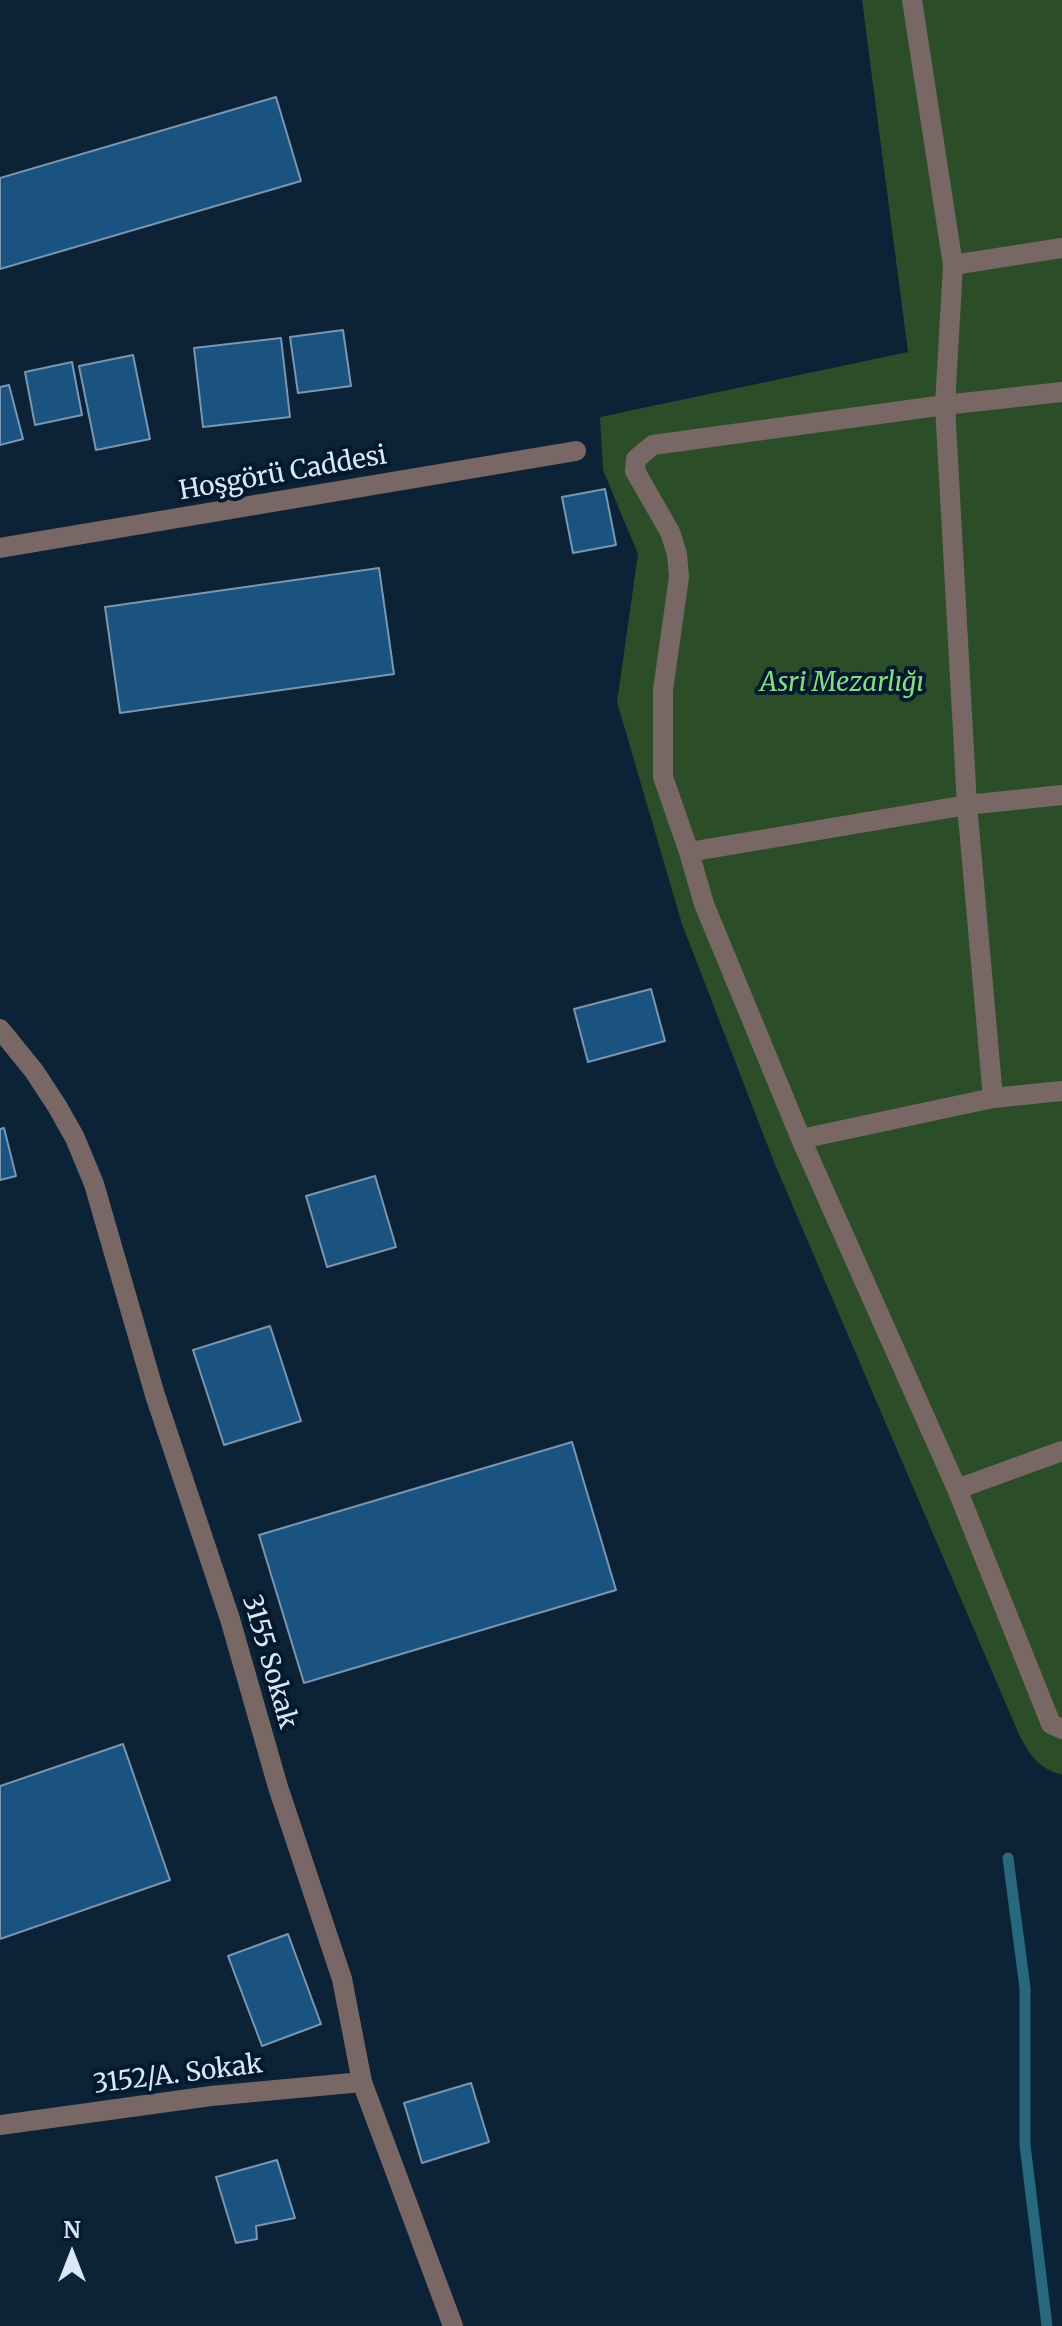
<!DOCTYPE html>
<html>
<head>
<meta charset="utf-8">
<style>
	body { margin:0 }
	#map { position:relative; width:1062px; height:2326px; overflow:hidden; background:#0b2237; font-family:Merriweather,serif }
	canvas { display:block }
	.north { position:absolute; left:32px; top:2214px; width:80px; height:80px; -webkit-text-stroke:6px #03192d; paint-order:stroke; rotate:0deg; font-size:22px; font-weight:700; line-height:32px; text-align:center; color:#dae8f6 }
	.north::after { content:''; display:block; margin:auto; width:28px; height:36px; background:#dae8f6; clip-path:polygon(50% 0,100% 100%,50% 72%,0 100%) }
</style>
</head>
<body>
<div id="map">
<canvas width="1062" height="2326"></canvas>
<div class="north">N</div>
</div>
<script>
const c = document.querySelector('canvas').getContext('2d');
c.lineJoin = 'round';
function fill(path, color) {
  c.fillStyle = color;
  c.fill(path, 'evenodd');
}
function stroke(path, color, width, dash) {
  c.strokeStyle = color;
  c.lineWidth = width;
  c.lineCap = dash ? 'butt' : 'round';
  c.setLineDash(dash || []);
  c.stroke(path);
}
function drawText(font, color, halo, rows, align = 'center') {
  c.font = font + ' Merriweather,serif';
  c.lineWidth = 8;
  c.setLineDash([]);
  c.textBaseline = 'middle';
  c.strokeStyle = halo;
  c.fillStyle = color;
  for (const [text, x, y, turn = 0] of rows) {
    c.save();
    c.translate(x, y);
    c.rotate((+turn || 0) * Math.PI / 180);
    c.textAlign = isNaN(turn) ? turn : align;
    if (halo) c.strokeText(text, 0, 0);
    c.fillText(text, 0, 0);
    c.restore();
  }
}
fill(new Path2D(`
	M862 0H1062V1775C1037 1768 1028 1753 1017 1730L774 1162 682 924 617 702 638 554 603 470 600 417 908 352Z`), '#2b4e28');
stroke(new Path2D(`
	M1008 1858 1025 1988V2145L1047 2326`), '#28687d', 11);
const building = new Path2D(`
	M276 97 301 181 0 269V178Z
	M343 330 351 386 298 393 290 337Z
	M281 338 290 417 203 427 194 348Z
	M133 355 150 439 96 450 79 366Z
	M72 362 82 415 35 425 25 372Z
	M9 385 23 439 0 445V387Z
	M605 489 616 545 573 553 562 497Z
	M379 568 394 674 120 713 105 607Z
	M651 989 665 1041 588 1062 574 1009Z
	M4 1128 16 1176 0 1180V1129Z
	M375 1176 396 1247 327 1267 306 1196Z
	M270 1326 301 1421 224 1445 193 1350Z
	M572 1442 616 1590 304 1683 259 1535Z
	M123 1744 170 1880 0 1939V1786Z
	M288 1934 321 2024 262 2046 228 1956Z
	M471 2083 489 2142 422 2163 404 2103Z
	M277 2160 295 2218 256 2226 257 2239 236 2243 216 2177Z`);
fill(building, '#1a5280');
stroke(building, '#7b96b0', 2);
stroke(new Path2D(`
	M912 0 953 265 945 405 967 805 993 1098
	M953 265 1062 248
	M1062 392 945 405 653 445 636 459 635 471 670 532 677 554 679 577 663 690V777L689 852 704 904 801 1139 957 1489 1051 1724 1062 1729
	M0 548 576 451
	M689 852 967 805 1062 795
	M0 1029 34 1071 57 1106 75 1138 94 1184 155 1395 230 1619 278 1787 342 1979 362 2082 453 2326
	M801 1139 993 1098 1062 1091
	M957 1489 1062 1451
	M0 2125 211 2096 362 2082`), '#796765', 20);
drawText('26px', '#dae8f6', '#03192d', [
	["Hoşgörü Caddesi",283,474,-10],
	["3155 Sokak",269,1662,74],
	["3152/A. Sokak",178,2075,-7]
]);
drawText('italic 26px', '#88dd81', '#03192d', [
	["Asri Mezarlığı",842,684]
]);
</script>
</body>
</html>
